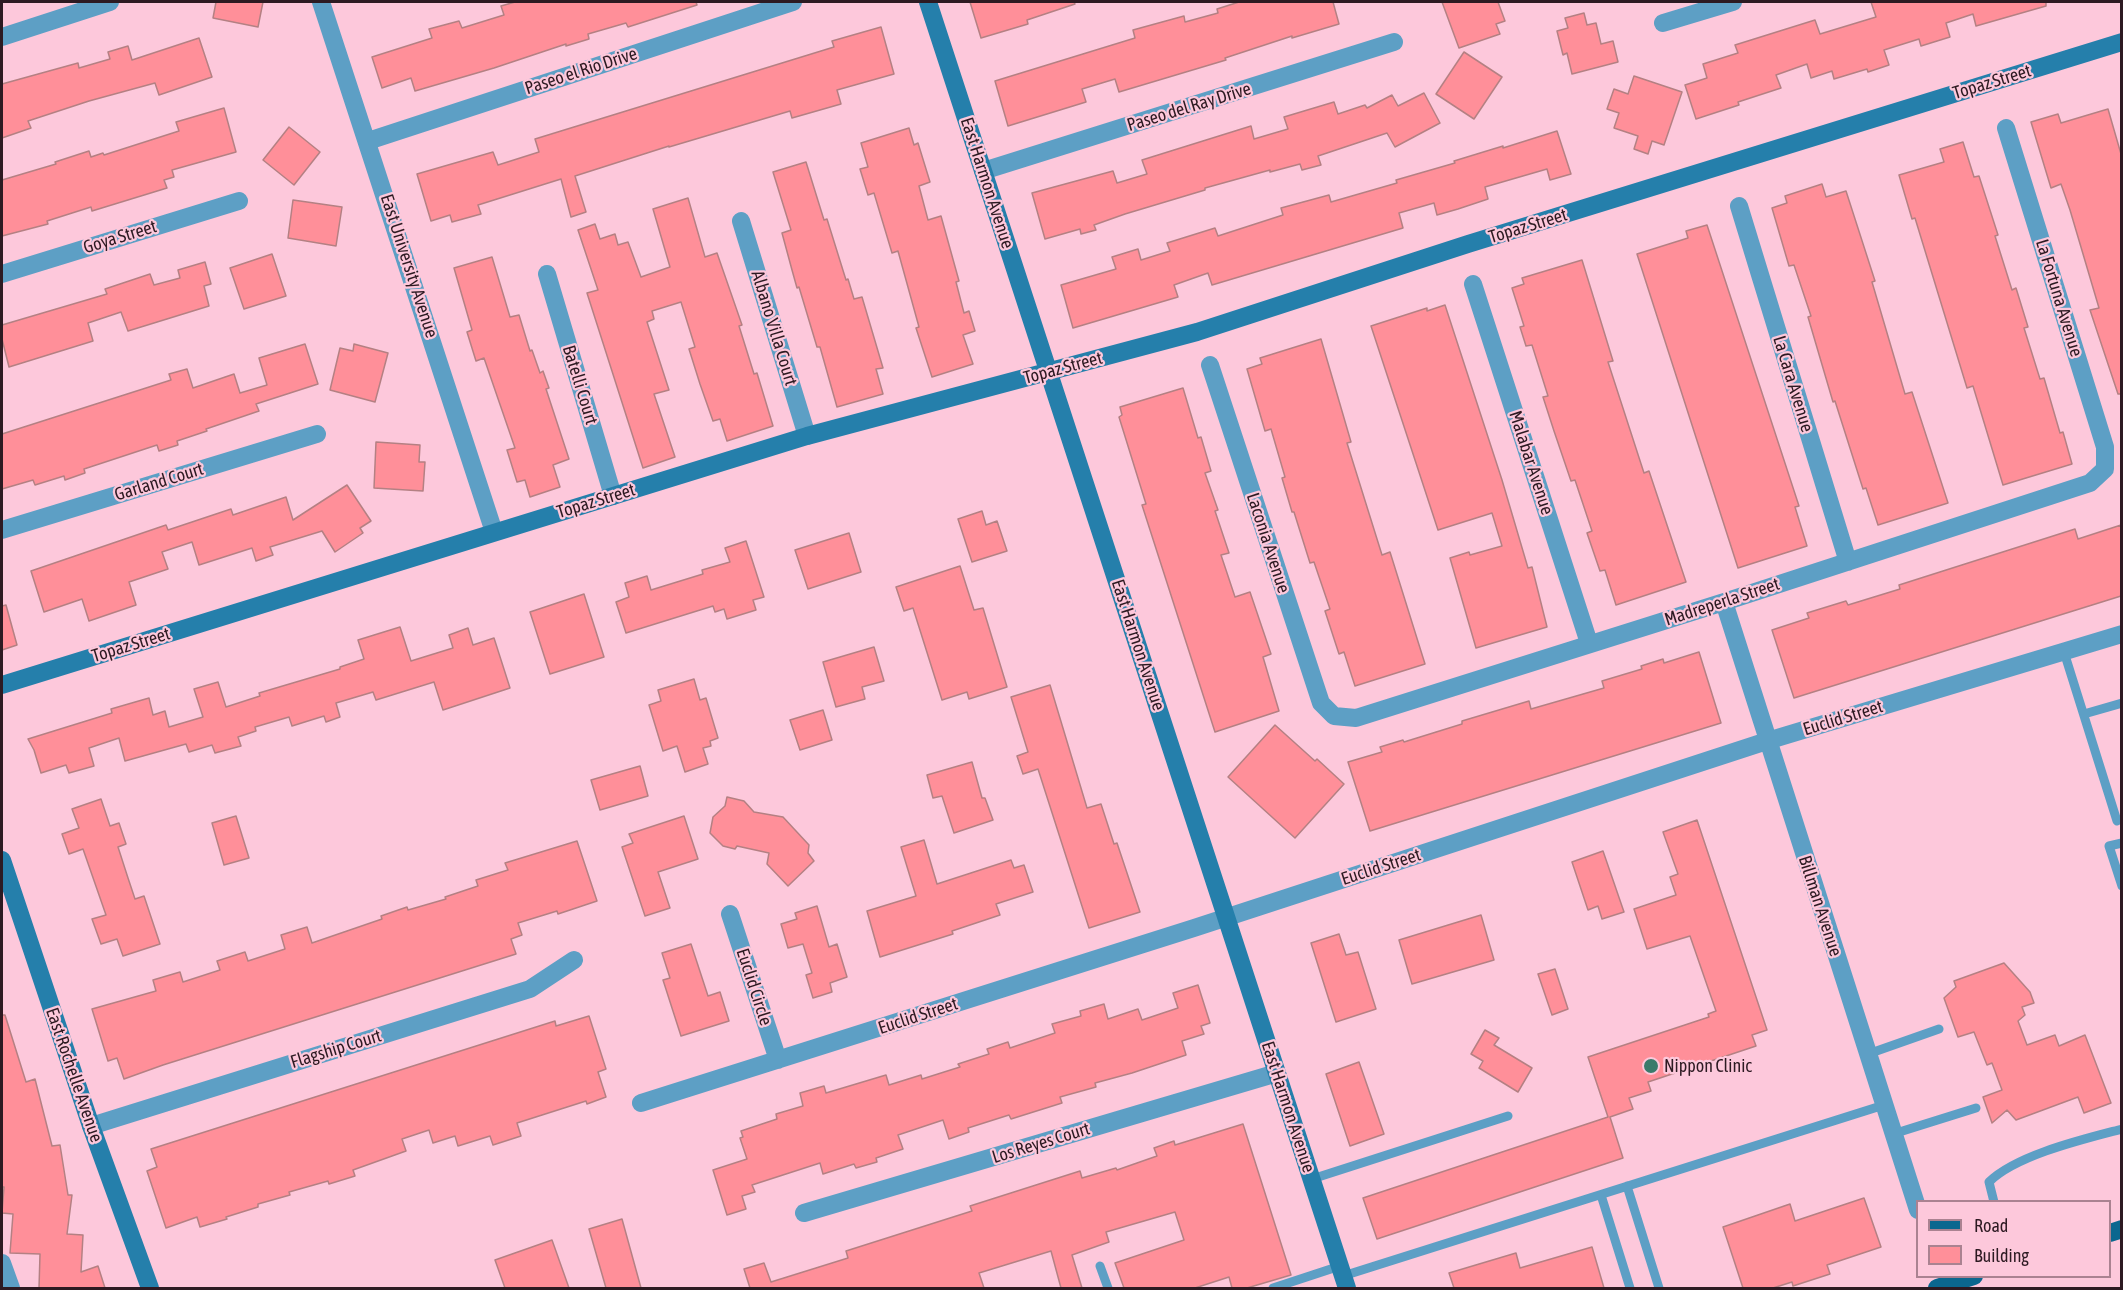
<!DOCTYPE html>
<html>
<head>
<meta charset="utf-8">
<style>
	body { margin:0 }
	#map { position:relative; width:2123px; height:1290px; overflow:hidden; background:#fdc8db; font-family:"Asap Condensed",sans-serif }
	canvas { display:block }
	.frame { position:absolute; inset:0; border:3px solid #2d1a22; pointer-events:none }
	.legend { position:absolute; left:1916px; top:1200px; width:195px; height:78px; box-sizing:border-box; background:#fdc8db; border:2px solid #aa8291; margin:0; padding:8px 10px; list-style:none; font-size:18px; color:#2d1a22 }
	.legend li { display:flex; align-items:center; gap:12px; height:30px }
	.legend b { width:30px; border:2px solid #aa8291 }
</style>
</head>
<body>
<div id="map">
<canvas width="2123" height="1290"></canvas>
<div class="frame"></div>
<ul class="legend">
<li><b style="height:8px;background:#0b678f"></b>Road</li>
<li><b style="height:16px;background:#ff8f99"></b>Building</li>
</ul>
</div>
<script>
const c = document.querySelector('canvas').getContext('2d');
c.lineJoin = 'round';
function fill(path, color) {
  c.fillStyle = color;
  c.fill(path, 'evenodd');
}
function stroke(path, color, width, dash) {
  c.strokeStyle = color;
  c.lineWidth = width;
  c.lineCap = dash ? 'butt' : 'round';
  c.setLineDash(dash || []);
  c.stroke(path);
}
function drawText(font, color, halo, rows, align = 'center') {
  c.font = font + ' "Asap Condensed",sans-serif';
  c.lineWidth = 4.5;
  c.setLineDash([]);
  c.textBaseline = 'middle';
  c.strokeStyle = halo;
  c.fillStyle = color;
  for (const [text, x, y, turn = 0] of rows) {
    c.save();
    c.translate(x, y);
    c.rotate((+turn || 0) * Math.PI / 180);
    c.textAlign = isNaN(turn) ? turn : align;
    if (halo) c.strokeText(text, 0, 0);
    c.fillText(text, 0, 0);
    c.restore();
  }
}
const building = new Path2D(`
	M216 2H263L258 27 213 18Z
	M515 2H696L697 5 628 27 626 23 588 34 589 39 566 46V44L494 68 415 91 411 78 382 88 372 57 432 38 429 29 459 21 462 28 504 15 501 6Z
	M970 2H1074L1075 4 1027 20 1028 24 981 38Z
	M1239 2H1333L1339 24 1292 38V36L1225 58 1226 60 1119 92 1115 79 1082 89 1086 102 1008 126 995 81 1135 38 1133 30 1184 16 1185 22 1218 13 1217 9Z
	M1442 2H1498L1505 21 1496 24 1500 34 1459 48Z
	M1871 2H2046V6L1976 26 1973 14 1946 23 1950 37 1921 46 1919 39 1884 50 1889 65 1868 72 1867 69 1834 79 1832 71 1811 78 1807 64 1776 75 1781 88 1738 102 1739 105 1696 119 1685 85 1707 78 1703 64 1738 53 1735 45 1815 20 1820 34 1876 17Z
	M1584 13 1587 25 1596 23 1601 44 1613 41 1618 62 1572 74 1567 53 1563 55 1557 31 1568 28 1565 18Z
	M881 27 894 74 837 90 841 104 792 118 790 111 669 147V146L575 176 586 212 571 217 561 179 478 205 481 214 452 222 450 215 431 221 417 174 493 152 498 165 539 152 535 139 834 47 832 41Z
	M199 38 212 77 159 95 155 83 89 101 28 121 31 128 2 138V84L78 63 79 68 110 59 108 52 128 46 132 60Z
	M1464 52 1502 77 1474 119 1436 94Z
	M1634 76 1682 92 1664 145 1652 141 1648 154 1634 149 1638 136 1614 128 1619 113 1607 109 1614 89 1628 94Z
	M1424 93 1440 123 1395 147 1387 133 1318 156 1321 165 1302 170 1300 164 1270 172V170L1205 188V190L1125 214 1094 225 1096 230 1081 234 1080 229 1045 239 1032 193 1113 171 1117 183 1147 174 1142 160 1251 126 1254 139 1288 129 1284 117 1334 102 1338 114 1365 105 1367 108 1392 95 1398 106Z
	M224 108 236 152 172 170 174 177 164 180 167 188 92 211 91 207 47 221 48 224 2 236V180L56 164 55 162 89 151 91 157 103 153 104 155 179 131 176 122Z
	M2108 109 2121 154V394H2118L2090 310 2099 308 2070 210 2061 184 2051 188 2031 122 2058 114 2061 123Z
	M289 127 320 152 294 185 263 160Z
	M909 128 914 145 918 143 930 182 919 186 928 220 941 216 959 281 956 282 964 313 969 311 975 331 963 335 973 364 932 377 916 328 919 327 898 251 892 253 874 193 868 195 860 169 868 167 861 143Z
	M1557 131 1571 174 1550 180 1547 169 1485 187 1488 199 1458 209 1437 215 1434 203 1399 213 1403 228 1212 285 1208 273 1174 285 1178 297 1073 328 1061 285 1116 269 1112 257 1138 249 1141 260 1170 251 1167 243 1215 228 1218 236 1283 215 1281 208 1329 195 1331 202 1397 183 1396 180 1455 163 1454 161 1503 146V148Z
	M1963 142 1974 177 1979 176 1998 235 1995 236 2012 290 2016 288 2028 327 2024 328 2040 379 2044 378 2060 433 2063 432 2072 464 2003 485 1973 386 1967 388 1915 218 1912 219 1899 175 1944 162 1940 149Z
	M806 162 824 220 827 219 846 280 848 279 854 299 862 297 883 368 876 369 883 394 837 407 820 347H817L799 287 797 288 792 270 782 233 791 230 773 172Z
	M1822 184 1826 197 1846 191 1875 281 1872 282 1905 394 1912 392 1948 503 1878 525 1866 488 1863 489 1835 401 1833 402 1808 317 1811 316 1794 265 1789 266 1772 208 1787 203 1785 196Z
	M688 198 705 257 717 253 742 325 739 326 754 374 757 373 773 426 727 441 720 419 713 421 700 384 689 349 695 347 681 302 652 311 654 319 647 322 669 390 654 394 675 457 643 468 587 293 598 290 578 230 595 224 600 239 615 234 618 245 628 242 641 277 670 267 653 209Z
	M293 200 342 207 336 246 288 238Z
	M1707 225 1799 506 1795 507 1807 546 1738 568 1637 254 1688 238 1686 231Z
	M272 254 286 296 244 309 230 268Z
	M492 257 510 317 519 315 530 351 532 350 540 373 543 371 549 388 546 389 569 459 553 465 560 487 530 497 525 480 517 482 507 450 515 448 484 358 476 361 467 332 472 330 454 268Z
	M1582 260 1613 361 1608 362 1644 473 1649 471 1686 582 1616 605 1605 570 1600 571 1587 533 1592 531 1575 480 1571 481 1554 431 1543 397 1548 396 1532 345 1526 346 1520 327 1524 326 1512 288 1524 284 1522 278Z
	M205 262 211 284 204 286 209 306 128 331 121 312 88 323 93 341 9 367 2 339V325L107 294 105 289 150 274 154 285 180 278 178 270Z
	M1445 305 1502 480 1528 568 1532 567 1547 627 1476 648 1450 558 1469 552 1470 555 1502 546 1492 513 1438 530 1371 326 1427 308V311Z
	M1321 339 1351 442 1347 443 1382 555 1390 552 1425 664 1355 686 1344 652 1339 654 1325 611 1330 609 1314 562 1310 563 1294 512H1292L1282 478 1285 477 1271 429 1265 431 1247 369 1262 364 1260 358Z
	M305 344 318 384 256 404 259 411 206 429 207 431 177 441 178 445 159 451 157 445 84 469 85 473 65 480 64 476 35 485 33 480 2 489V434L171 380 169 374 187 369 193 388 234 374 240 393 267 385 259 358Z
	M354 344 388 353 375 402 330 390 340 348 353 351Z
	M1183 388 1198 438 1201 437 1211 471 1205 473 1218 510 1215 511 1229 553 1221 555 1235 597 1250 592 1271 654 1263 657 1279 711 1215 732 1142 505 1146 504 1119 417 1122 415 1120 407Z
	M376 442 420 445 419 462H425L423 491 374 488Z
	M347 485 371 521 360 528 363 533 335 552 322 531 270 547 273 555 256 561 252 548 199 565 192 542 162 552 168 569 129 582 136 605 89 621 82 599 44 612 31 571 166 525 168 530 231 509 233 515 286 497 293 520Z
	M982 511 986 525 997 521 1007 551 972 562 958 519Z
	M2121 525V596L1794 698 1772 630 1809 618 1807 613 1846 601 1848 605 1900 589 1899 585 2075 529 2078 539Z
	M849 533 861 572 808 589 795 550Z
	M746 541 764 597 753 600 756 610 727 619 724 609 715 612 713 606 626 633 616 602 629 597 625 583 647 576 651 590 703 574 702 570 730 562 725 548Z
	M960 566 974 610 983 608 1007 687 969 699 967 692 942 700 913 608 904 611 896 587Z
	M584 594 604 657 550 674 530 612Z
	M6 605 17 645 2 650V606Z
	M400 627 411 661 453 648 449 635 468 628 473 645 494 638 510 688 443 710 434 682 376 700 373 692 336 703 340 717 326 722 324 716 292 726 289 717 255 727 256 731 238 737 241 746 215 753 212 745 189 752 186 744 125 761 119 738 89 748 94 766 69 773 66 765 41 773 34 750 28 739 112 713 111 709 149 698 153 715 165 711 169 727 203 717 194 689 218 682 226 707 260 696 259 693 340 669V667L364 659 358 640Z
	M874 647 884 681 862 687 865 699 836 707 823 662Z
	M1699 652 1721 723 1370 831 1348 762 1382 752 1380 747 1403 740 1404 742 1462 724V721L1529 701 1531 709 1604 688 1602 681 1642 669 1641 666 1663 659 1664 663Z
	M694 679 700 700 706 698 718 738 710 741 711 746 703 748 708 764 685 772 677 746 663 751 649 705 661 701 658 690Z
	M1050 685 1087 808 1101 804 1114 844 1117 843 1140 912 1089 928 1038 769 1023 774 1017 756 1028 752 1011 697Z
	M823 710 832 740 800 750 790 720Z
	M1275 725 1315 761 1317 759 1344 784 1295 838 1228 777Z
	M972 762 982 798H985L993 820 954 833 942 796 933 798 927 775Z
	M640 766 648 796 600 810 591 780Z
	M727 797 744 801 754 812 783 817 809 845 808 853 814 861 788 886 767 864 769 853 737 846 735 849 723 846 710 833 713 817 725 806Z
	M101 799 110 826 119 823 126 844 118 847 128 878 135 899 144 896 160 944 123 956 117 939 101 944 92 919 106 915 83 849 69 854 62 834 79 828 72 809Z
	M236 816 249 858 224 865 212 823Z
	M684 816 698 859 658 872 670 908 645 916 622 847 633 843 629 834Z
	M1697 820 1767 1030 1752 1035 1756 1046 1648 1082 1651 1091 1629 1098 1633 1109 1610 1117 1623 1158 1377 1239 1363 1198 1608 1117 1588 1057 1709 1017 1708 1014 1716 1011 1690 936 1647 949 1634 909 1676 895 1670 877 1678 874 1663 832Z
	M924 840 937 884 1011 860 1014 868 1024 865 1033 892 996 904 1000 915 952 931 953 934 880 957 867 911 916 896 901 847Z
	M577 841 597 901 558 914 557 911 518 923 522 935 511 939 516 954 163 1065 124 1079 117 1058 108 1061 92 1009 156 991 153 980 180 972 183 982 220 970 217 961 245 952 248 961 285 949 281 935 307 927 312 943 382 919 381 916 407 907 408 910 446 899 445 897 478 886 476 880 508 870 505 863Z
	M1603 851 1624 912 1602 919 1598 906 1588 910 1572 862Z
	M817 906 829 947 837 944 847 977 830 983 832 992 813 998 806 975 812 973 803 944 788 948 781 924 797 919 795 913Z
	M1481 915 1494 960 1412 984 1399 940Z
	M1339 934 1346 955 1358 952 1376 1009 1336 1022 1311 943Z
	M691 944 708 996 720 992 729 1021 681 1036 663 980 670 978 662 953Z
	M2004 963 2030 992 2034 1003 2022 1007 2025 1015 2018 1021 2027 1045 2055 1035 2059 1046 2085 1035 2111 1103 2084 1113 2078 1097 2016 1120 2007 1110 1992 1123 1983 1097 2002 1090 1992 1063 1987 1065 1974 1032 1958 1037 1944 998 1956 987 1954 981Z
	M1555 969 1568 1009 1552 1015 1538 974Z
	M1198 985 1210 1023 1201 1026 1204 1034 1182 1041 1186 1055 1132 1073 1095 1083 1096 1087 1060 1097 1062 1103 1011 1119 1009 1115 968 1128 969 1132 949 1139 943 1120 898 1135 903 1149 876 1158 877 1162 856 1168 854 1164 823 1174 820 1163 752 1185 755 1192 742 1196 746 1209 727 1215 713 1170 747 1159 740 1138 743 1137 741 1131 777 1119 776 1114 803 1106 800 1093 824 1086 826 1093 886 1075 889 1085 921 1075 922 1079 960 1067 958 1064 989 1054 987 1049 1008 1042 1010 1048 1055 1033 1052 1024 1081 1016 1080 1011 1104 1004 1108 1019 1138 1009 1142 1020 1178 1008 1173 993Z
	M2 1015H5L26 1082 35 1079 52 1146 60 1145 68 1195H72L67 1234 83 1235 81 1272 98 1266 105 1288H39L40 1254 10 1253 13 1214 2 1213 4 1187H2Z
	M589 1016 606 1069 598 1072 606 1097 587 1104 586 1101 517 1123 521 1136 493 1145 490 1136 458 1146 455 1136 433 1143 429 1130 402 1139 406 1151 353 1170 355 1176 329 1184 328 1181 289 1192 290 1195 258 1204V1207L226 1217 227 1219 200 1227 197 1217 166 1228 147 1171 157 1167 151 1149 555 1021 556 1026Z
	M1485 1030 1499 1038 1494 1045 1532 1068 1518 1092 1479 1068 1483 1061 1471 1054Z
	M1359 1062 1384 1134 1350 1146 1326 1074Z
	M1243 1124 1291 1275 1247 1288H1232L1229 1277 1195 1288H1124L1115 1263 1184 1240 1175 1212 1106 1232 1109 1242 1072 1255 1082 1288H1061L1051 1251 979 1273 984 1288H750L744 1269 764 1263 771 1282 848 1258 846 1251 972 1211 970 1206 1080 1171 1082 1178 1116 1168 1117 1170 1157 1156 1154 1148 1174 1141 1175 1145Z
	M1864 1198 1881 1247 1827 1265 1830 1274 1793 1286 1792 1282 1773 1288H1743L1723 1227 1790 1204 1795 1221Z
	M622 1219 641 1288H606L589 1229Z
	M552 1240 569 1288H505L495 1260Z
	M1592 1247 1604 1288H1454L1449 1273 1516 1253 1520 1268Z`);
fill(building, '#ff8f99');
stroke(building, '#b48083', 1.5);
stroke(new Path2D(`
	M2064 652 2117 821
	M2084 714 2122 703
	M2122 843 2109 846 2122 886
	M1868 1054 1939 1029
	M1893 1134 1976 1108
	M1312 1179 1508 1116
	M1627 1186 1659 1288
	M1601 1195 1630 1288
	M1994 1202 1989 1182C2016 1155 2084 1139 2122 1129
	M1100 1266 1108 1288
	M1343 1276 1884 1105
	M1273 1288 1340 1266`), '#5d9fc5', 9);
stroke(new Path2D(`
	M321 2 494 532
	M1663 23 1733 2
	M2 37 110 2
	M368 141 793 2
	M983 171 1394 42
	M1739 206 1848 562
	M741 221 807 436
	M2 274 239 201
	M547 274 613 496
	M1473 284 1589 643
	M1210 365 1321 703 1334 716 1356 718 1724 602 2090 483 2105 469V447L2006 128
	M2 530 317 434
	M1724 602 1918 1210
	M730 914 778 1060
	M641 1103 1194 928 1767 741 2122 634
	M91 1126 530 989 574 960
	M804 1213 1277 1073
	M2 1263 11 1288`), '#5d9fc5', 18);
stroke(new Path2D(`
	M928 2 1347 1288
	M2 685 807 436 1197 332 1468 244 2122 42
	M2 860 91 1126 150 1288`), '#257fab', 18);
stroke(new Path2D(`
	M2110 1233 2122 1229
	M1937 1288 1974 1276`), '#0b678f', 18);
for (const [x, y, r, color] of [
	[1651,1066,8,"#3a7b6b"]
]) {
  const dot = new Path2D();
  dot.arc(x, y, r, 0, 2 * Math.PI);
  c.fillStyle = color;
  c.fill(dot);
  stroke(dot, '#fdc8db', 2);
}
drawText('18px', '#2d1a22', '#fdc8db', [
	["Paseo el Rio Drive",581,71,-18],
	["Topaz Street",1992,82,-17],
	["Paseo del Ray Drive",1189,107,-17],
	["East Harmon Avenue",987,183,72],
	["Topaz Street",1528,226,-17],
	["Goya Street",120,237,-17],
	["East University Avenue",409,266,72],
	["La Fortuna Avenue",2059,298,73],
	["Albano Villa Court",774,328,73],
	["Topaz Street",1063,368,-15],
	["La Cara Avenue",1793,384,73],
	["Batelli Court",580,385,73],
	["Malabar Avenue",1531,463,72],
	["Garland Court",159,482,-17],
	["Topaz Street",596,501,-17],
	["Laconia Avenue",1268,543,72],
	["Madreperla Street",1722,602,-18],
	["Topaz Street",131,645,-17],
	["East Harmon Avenue",1138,645,72],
	["Euclid Street",1843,718,-17],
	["Euclid Street",1381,867,-18],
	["Billman Avenue",1820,906,72],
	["Euclid Circle",754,987,72],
	["Euclid Street",918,1016,-18],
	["Flagship Court",336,1049,-17],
	["East Rochelle Avenue",74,1075,71],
	["East Harmon Avenue",1288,1107,72],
	["Los Reyes Court",1041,1143,-17]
]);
drawText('18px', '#2d1a22', '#fdc8db', [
	["Nippon Clinic",1664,1066]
], 'left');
</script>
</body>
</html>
